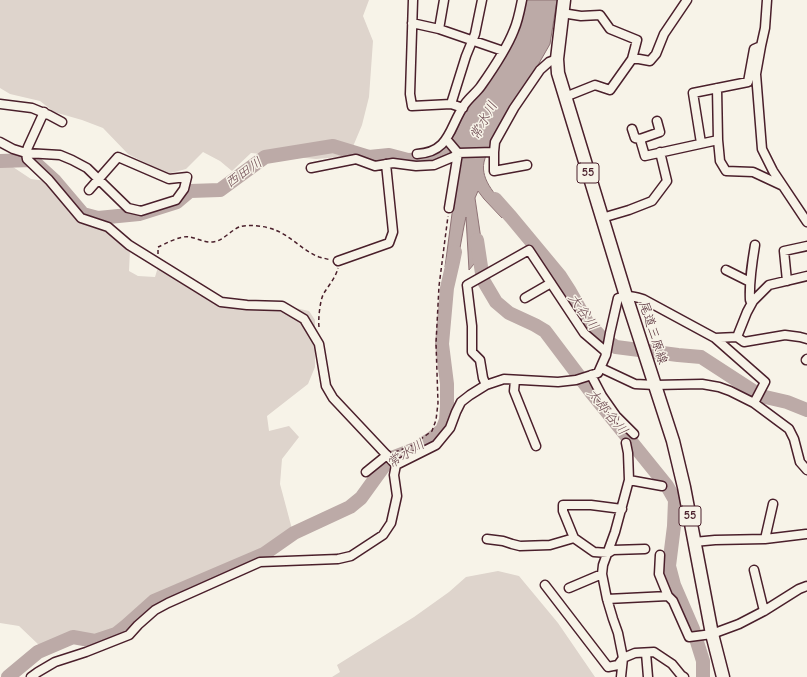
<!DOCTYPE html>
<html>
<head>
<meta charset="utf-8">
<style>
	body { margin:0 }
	canvas { display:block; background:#f7f3e8 }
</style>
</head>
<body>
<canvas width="807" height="677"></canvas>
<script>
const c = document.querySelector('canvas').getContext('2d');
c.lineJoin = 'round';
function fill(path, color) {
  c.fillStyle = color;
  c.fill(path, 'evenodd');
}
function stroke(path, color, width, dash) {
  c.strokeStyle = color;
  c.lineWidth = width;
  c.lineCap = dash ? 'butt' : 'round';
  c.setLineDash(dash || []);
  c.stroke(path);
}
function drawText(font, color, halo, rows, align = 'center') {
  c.font = font + ' "Comic Neue","Klee One",sans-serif';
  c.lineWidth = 3;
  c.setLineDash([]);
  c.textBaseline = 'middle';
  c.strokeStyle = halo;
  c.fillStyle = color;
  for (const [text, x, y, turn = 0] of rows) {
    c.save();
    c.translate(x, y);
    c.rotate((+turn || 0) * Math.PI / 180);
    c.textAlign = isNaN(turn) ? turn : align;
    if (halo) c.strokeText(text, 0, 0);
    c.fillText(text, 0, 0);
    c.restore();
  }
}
fill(new Path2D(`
	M0 0H369L363 16 373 41 369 97 362 125 349 156 316 159 251 153 232 171 220 161 203 152 186 169 167 174 128 154 103 128 82 120 54 112 40 101 10 94 0 88Z
	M0 165H10L31 179 46 181 80 219 105 230 130 249 129 271 138 276 155 277 158 267 218 305 243 310 286 306 309 311 315 320V367L308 384 267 416 269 431 289 426 299 437 282 459 280 484 292 529 262 550 151 597 123 623 113 630 94 636 72 632 40 646 19 626 0 623Z
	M498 571 519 576 558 623 595 677H332L340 672 337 665 414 617 449 592 466 577Z`), '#ded4cc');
const water = new Path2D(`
	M525 0H557L550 44 538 65 490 147C488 152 485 157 484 162 480 181 498 197 509 211L502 218 484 199 478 191 475 198 483 253 469 270 466 217 464 226 456 270 445 267 458 168V148L446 155 428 162H409L414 156 427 154 455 134 467 107 475 100 503 58H505L509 51 520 26Z`);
fill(water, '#bcaaa7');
stroke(water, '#8e7275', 1);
stroke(new Path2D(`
	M0 161 32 160 55 181 83 214 98 218 139 214 177 202 190 191 220 190 265 157 333 146 369 157 389 155 408 160 429 159
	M495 199 511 217 560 276 569 290 587 322 603 339 616 347 678 355 701 357 761 396 787 402 807 410
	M477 240 483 280 496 302 509 313 535 325 545 331 591 392 667 486 675 500 674 526 669 566 674 585 693 629 703 661V677
	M8 677 38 652 73 637 95 641 116 634 126 626 154 601 264 554 294 533 350 507 361 498 387 462 394 457 415 449 431 439 442 430 446 420 447 406V384L442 344 447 288 453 262 455 252`), '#bcaaa7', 14);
const minor = new Path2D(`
	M413 0 410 94 412 106 451 104 463 108
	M562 13 581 16 600 15 610 29 637 40 632 59
	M412 23 439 29 503 51
	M439 29 444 0
	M761 46 756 74 762 149 773 171 783 186
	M717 88 718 140 720 161 726 171 753 172 783 186 807 222
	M565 97 595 85 610 90 632 59H639L650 61 656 54 664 34 687 0
	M0 104 32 108 49 115 62 122
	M451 104 466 56 475 34 482 0
	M44 112 28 147 26 153 27 159 49 180 81 218 108 227 129 245 221 302 247 305 282 306 304 319 319 344 326 386 333 398 396 465
	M632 129 635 138 640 139 660 132 657 121
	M640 139 645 156 718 140
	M447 140 458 153 449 208
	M0 142 13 149 26 153 60 155 72 160 87 168 128 208 141 211 176 200 184 189 187 177 169 179 118 157 89 190
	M701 143 693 93 748 82 754 49 761 46 765 28 767 0
	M417 154C451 152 449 126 465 104 470 97 477 92 481 86 493 69 507 48 514 30 518 21 520 10 522 0
	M527 165 494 171V152L495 142 514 108 540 70 549 62 557 59
	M311 168 356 159 375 166 393 163 416 166 434 165 453 157 458 153 494 152
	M602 218 629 210 652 201 667 181 660 152
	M338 261 389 243 393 232 386 164
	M726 270 750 282
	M787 281 784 251 807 246
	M525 298 551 283
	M753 301 750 300C749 281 752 263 755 245
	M737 337 744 342 785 335 800 337 807 339
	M715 338 765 382 754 403
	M606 355 610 333 618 298C629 295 632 296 643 299L715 338 737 337 747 312 753 301 769 285 807 276
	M806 360 807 359
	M601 368 635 384 655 385 702 384 719 387 730 391 754 403 789 429 794 439 800 462 807 470
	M591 375 602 396 616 416 634 434
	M515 380 514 391 536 446
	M366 472 387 455
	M629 480 662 486
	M622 509 591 505H563V511L574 538 594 552 608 553 613 550 645 549
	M487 539 503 541 512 544 520 546 550 545 574 538
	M765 539 773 504
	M694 542 715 540 765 539 806 534
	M660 555 659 574 668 596 673 601 689 637 712 634 739 624 764 611 799 589 807 586
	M754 570 764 611
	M545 585 608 667 618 665 623 658 635 653 654 652 672 664 681 675 684 677
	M569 588 602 574
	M607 599 668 596
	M646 653 648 677
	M31 677 38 672 55 662 86 652 129 635 138 625 155 610 168 603 260 562 338 559 351 556 383 535 391 523 397 496 394 475 396 465 436 445 450 428 456 412 461 402 470 395 486 385 504 379 558 382 576 380 598 373 606 355 605 351 584 333 529 250 467 285 472 326V352L480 360 483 378 486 385
	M621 677 623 658 618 633 613 619 607 599 602 574 603 565 615 532 629 480 628 453 626 443`);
const primary = new Path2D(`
	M564 0 557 59 558 73 626 296 673 441 684 487 712 634 723 677`);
stroke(minor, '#4a1f2b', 11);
stroke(primary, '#4a1f2b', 15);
stroke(new Path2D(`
	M158 254V247C165 244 181 235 189 237 197 238 205 243 213 242 223 241 230 231 239 227 249 224 266 226 275 230 291 236 303 251 319 257 323 258 327 259 331 260
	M319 327C318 320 320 299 324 293 329 285 336 277 338 268
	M395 452 411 446 432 431 436 420 438 403 436 343 439 286 448 216`), '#4a1f2b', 1.5, [4, 3]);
stroke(minor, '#f7f3e8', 8);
stroke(primary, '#f7f3e8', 12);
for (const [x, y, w] of [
	[588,173,22],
	[690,516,22]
]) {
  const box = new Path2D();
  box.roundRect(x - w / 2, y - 10, w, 20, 3);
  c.fillStyle = '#f7f3e8';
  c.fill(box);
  stroke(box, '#4a1f2b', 1);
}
drawText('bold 12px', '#4a1f2b', null, [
	["55",588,173],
	["55",690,516]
]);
drawText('13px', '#4a1f2b', '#f7f3e8', [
	["尾道三原線",653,333,72]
]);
drawText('italic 14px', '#6c4950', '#f7f3e8', [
	["常水川",484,121,-61],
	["西田川",244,173,-35],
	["大谷川",583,312,55],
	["太郎谷川",607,412,51],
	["常水川",406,454,-32]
]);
</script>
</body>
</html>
